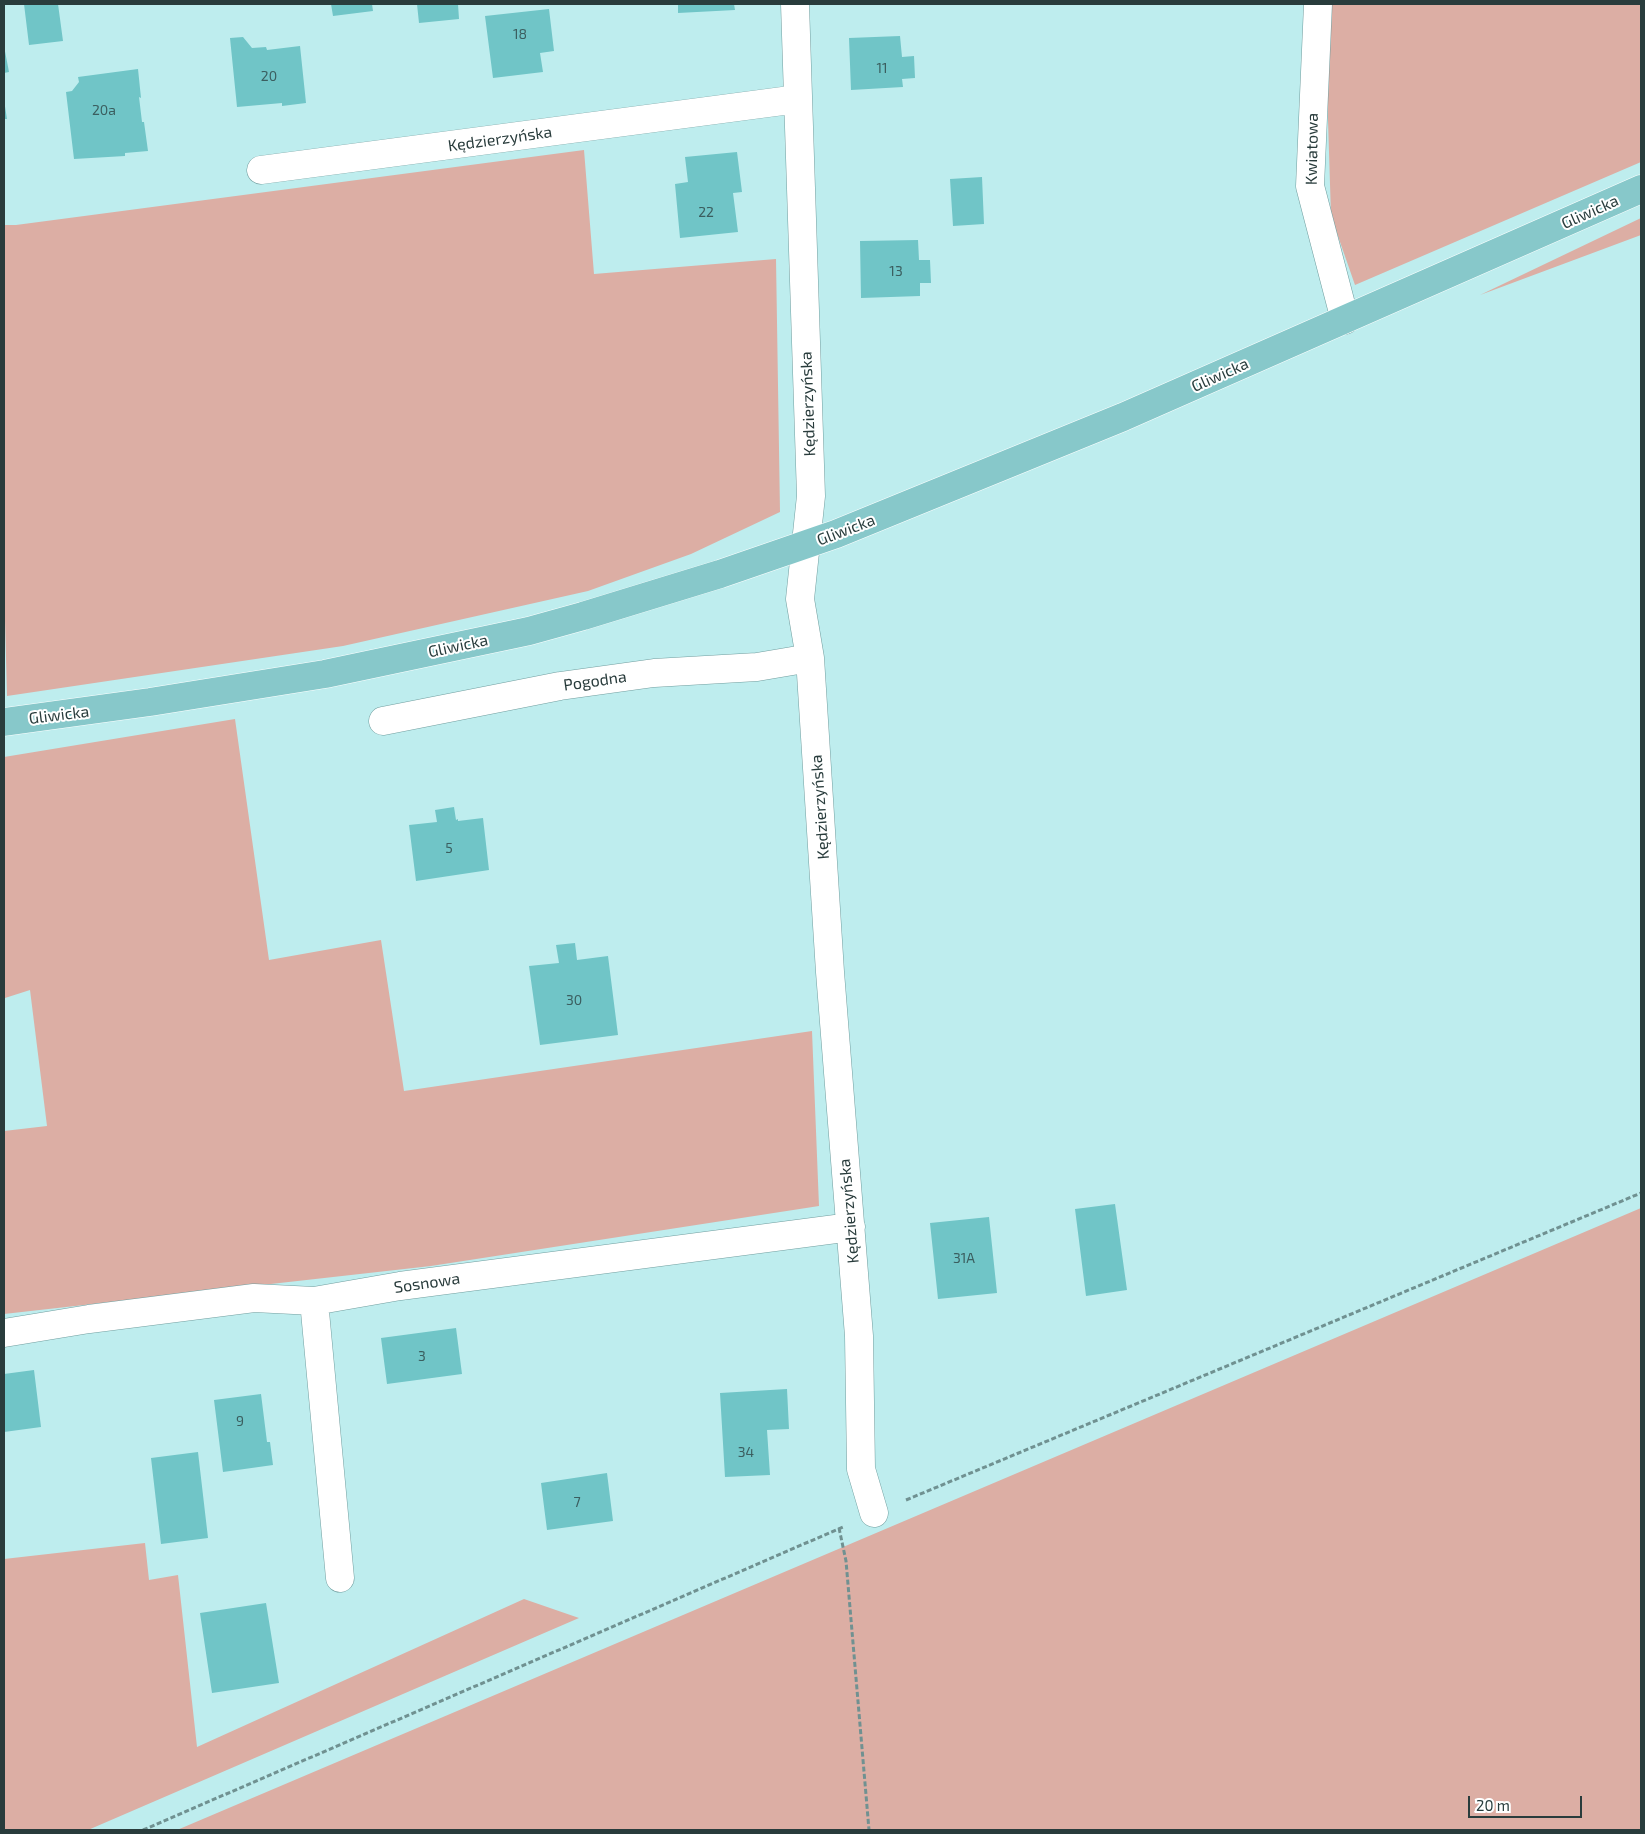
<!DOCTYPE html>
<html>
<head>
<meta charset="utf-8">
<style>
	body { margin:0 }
	#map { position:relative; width:1645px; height:1834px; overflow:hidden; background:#beedee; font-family:"Exo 2",sans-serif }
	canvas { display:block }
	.frame { position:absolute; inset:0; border:5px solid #293c3c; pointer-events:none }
	.scale { position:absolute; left:1468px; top:1796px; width:114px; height:22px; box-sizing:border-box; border:2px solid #293c3c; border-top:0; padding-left:6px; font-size:15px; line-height:18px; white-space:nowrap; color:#293c3c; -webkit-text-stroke:4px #fff; paint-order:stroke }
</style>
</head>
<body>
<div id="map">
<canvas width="1645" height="1834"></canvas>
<div class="frame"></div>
<div class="scale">20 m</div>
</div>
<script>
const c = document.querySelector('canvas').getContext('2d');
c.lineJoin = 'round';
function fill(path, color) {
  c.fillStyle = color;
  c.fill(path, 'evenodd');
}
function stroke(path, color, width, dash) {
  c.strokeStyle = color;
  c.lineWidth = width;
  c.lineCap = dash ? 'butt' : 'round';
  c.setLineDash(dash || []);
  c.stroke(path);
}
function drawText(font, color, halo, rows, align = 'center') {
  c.font = font + ' "Exo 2",sans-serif';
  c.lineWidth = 4;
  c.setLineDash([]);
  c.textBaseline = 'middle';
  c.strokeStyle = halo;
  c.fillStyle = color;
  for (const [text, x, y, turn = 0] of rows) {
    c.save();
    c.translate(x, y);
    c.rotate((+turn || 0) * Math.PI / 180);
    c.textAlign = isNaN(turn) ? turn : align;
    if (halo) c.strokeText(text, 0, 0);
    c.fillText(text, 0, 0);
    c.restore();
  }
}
fill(new Path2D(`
	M1326 4H1641V162L1355 285 1331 216 1325 24Z
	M584 150 594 274 776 259 780 512 691 554 588 591 343 646 7 696 4 583V225H16Z
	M1641 218V235L1480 295Z
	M235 719 269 960 381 940 404 1091 812 1031 819 1206 431 1266 4 1314V1131L47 1126 30 990 5 998 4 988V757Z
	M1641 1208V1830H177Z
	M145 1543 149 1580 178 1575 197 1747 524 1599 579 1618 88 1830H4V1559Z`), '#dcaea4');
fill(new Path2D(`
	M24 4H58L63 41 29 45Z
	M331 4H372L373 11 333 16Z
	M417 4H458L459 19 419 23Z
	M678 4H734L735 10 678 13Z
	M549 9 554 51 540 53 543 72 493 78 485 16Z
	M900 36 902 57 914 56 915 78 902 79 903 87 851 90 849 38Z
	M243 37 252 48 266 47 267 50 300 46 306 103 282 106V103L237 107 230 38Z
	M4 46 9 72 4 73Z
	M138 69 141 98 139 97 142 122H144L148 151 125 153V156L74 159 66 92 72 91 79 82 78 77Z
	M4 100 7 119H4Z
	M737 152 742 192 733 193 738 232 680 238 675 184 688 182 685 157Z
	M982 177 984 224 953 226 950 179Z
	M918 240 919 260H930L931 283H920V296L861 298 860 241Z
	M454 807 456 820 458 819V821L483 818 489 870 416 881 409 825 437 822 435 810Z
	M575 943 577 960 608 956 618 1035 540 1045 529 966 559 963 556 945Z
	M1115 1204 1127 1290 1086 1296 1075 1209Z
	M989 1217 997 1293 938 1299 930 1223Z
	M456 1328 462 1374 387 1384 381 1338Z
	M34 1370 41 1427 4 1432V1374Z
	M787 1389 789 1429 767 1430 770 1475 725 1477 720 1393Z
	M261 1394 267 1442H270L273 1465 223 1472 214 1400Z
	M198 1452 208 1538 161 1544 151 1458Z
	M607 1473 613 1521 547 1530 541 1483Z
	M266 1603 279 1683 212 1693 200 1613Z`), '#70c5c7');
const minor = new Path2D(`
	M795 4 811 496 800 599 810 658 830 972 859 1336 861 1469 874 1513
	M1318 4 1310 186 1345 320
	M261 170 798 99
	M383 721 560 686 654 673 757 667 810 658
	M314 1301 340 1578
	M4 1333 89 1319 254 1298 314 1301 400 1286 851 1227`);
const major = new Path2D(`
	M4 722 150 702 325 674 529 631 583 616 720 574 836 534 1123 417 1641 189`);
stroke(minor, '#719e9f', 29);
stroke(major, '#fff', 29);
stroke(new Path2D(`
	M906 1500 1641 1193
	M839 1528 846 1561 869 1830
	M143 1830 843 1527`), '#709191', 3, [5, 2.5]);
stroke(minor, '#fff', 28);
stroke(major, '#87c8ca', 28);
drawText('14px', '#3b5e5f', null, [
	["18",520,34],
	["11",882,68],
	["20",269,76],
	["20a",104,110],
	["22",706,212],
	["13",896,271],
	["5",449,848],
	["30",574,1000],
	["31A",964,1258],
	["3",422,1356],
	["9",240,1421],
	["34",746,1452],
	["7",577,1502]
]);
drawText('16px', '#293c3c', '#fff', [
	["Kędzierzyńska",500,139,-8],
	["Kwiatowa",1312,149,-89],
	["Gliwicka",1590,212,-24],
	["Gliwicka",1220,375,-24],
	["Kędzierzyńska",808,404,-92],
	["Gliwicka",846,530,-21],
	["Gliwicka",458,646,-12],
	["Pogodna",595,681,-8],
	["Gliwicka",59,715,-7],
	["Kędzierzyńska",820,807,-94],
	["Kędzierzyńska",849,1211,-95],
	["Sosnowa",427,1283,-8]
]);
</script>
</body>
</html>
